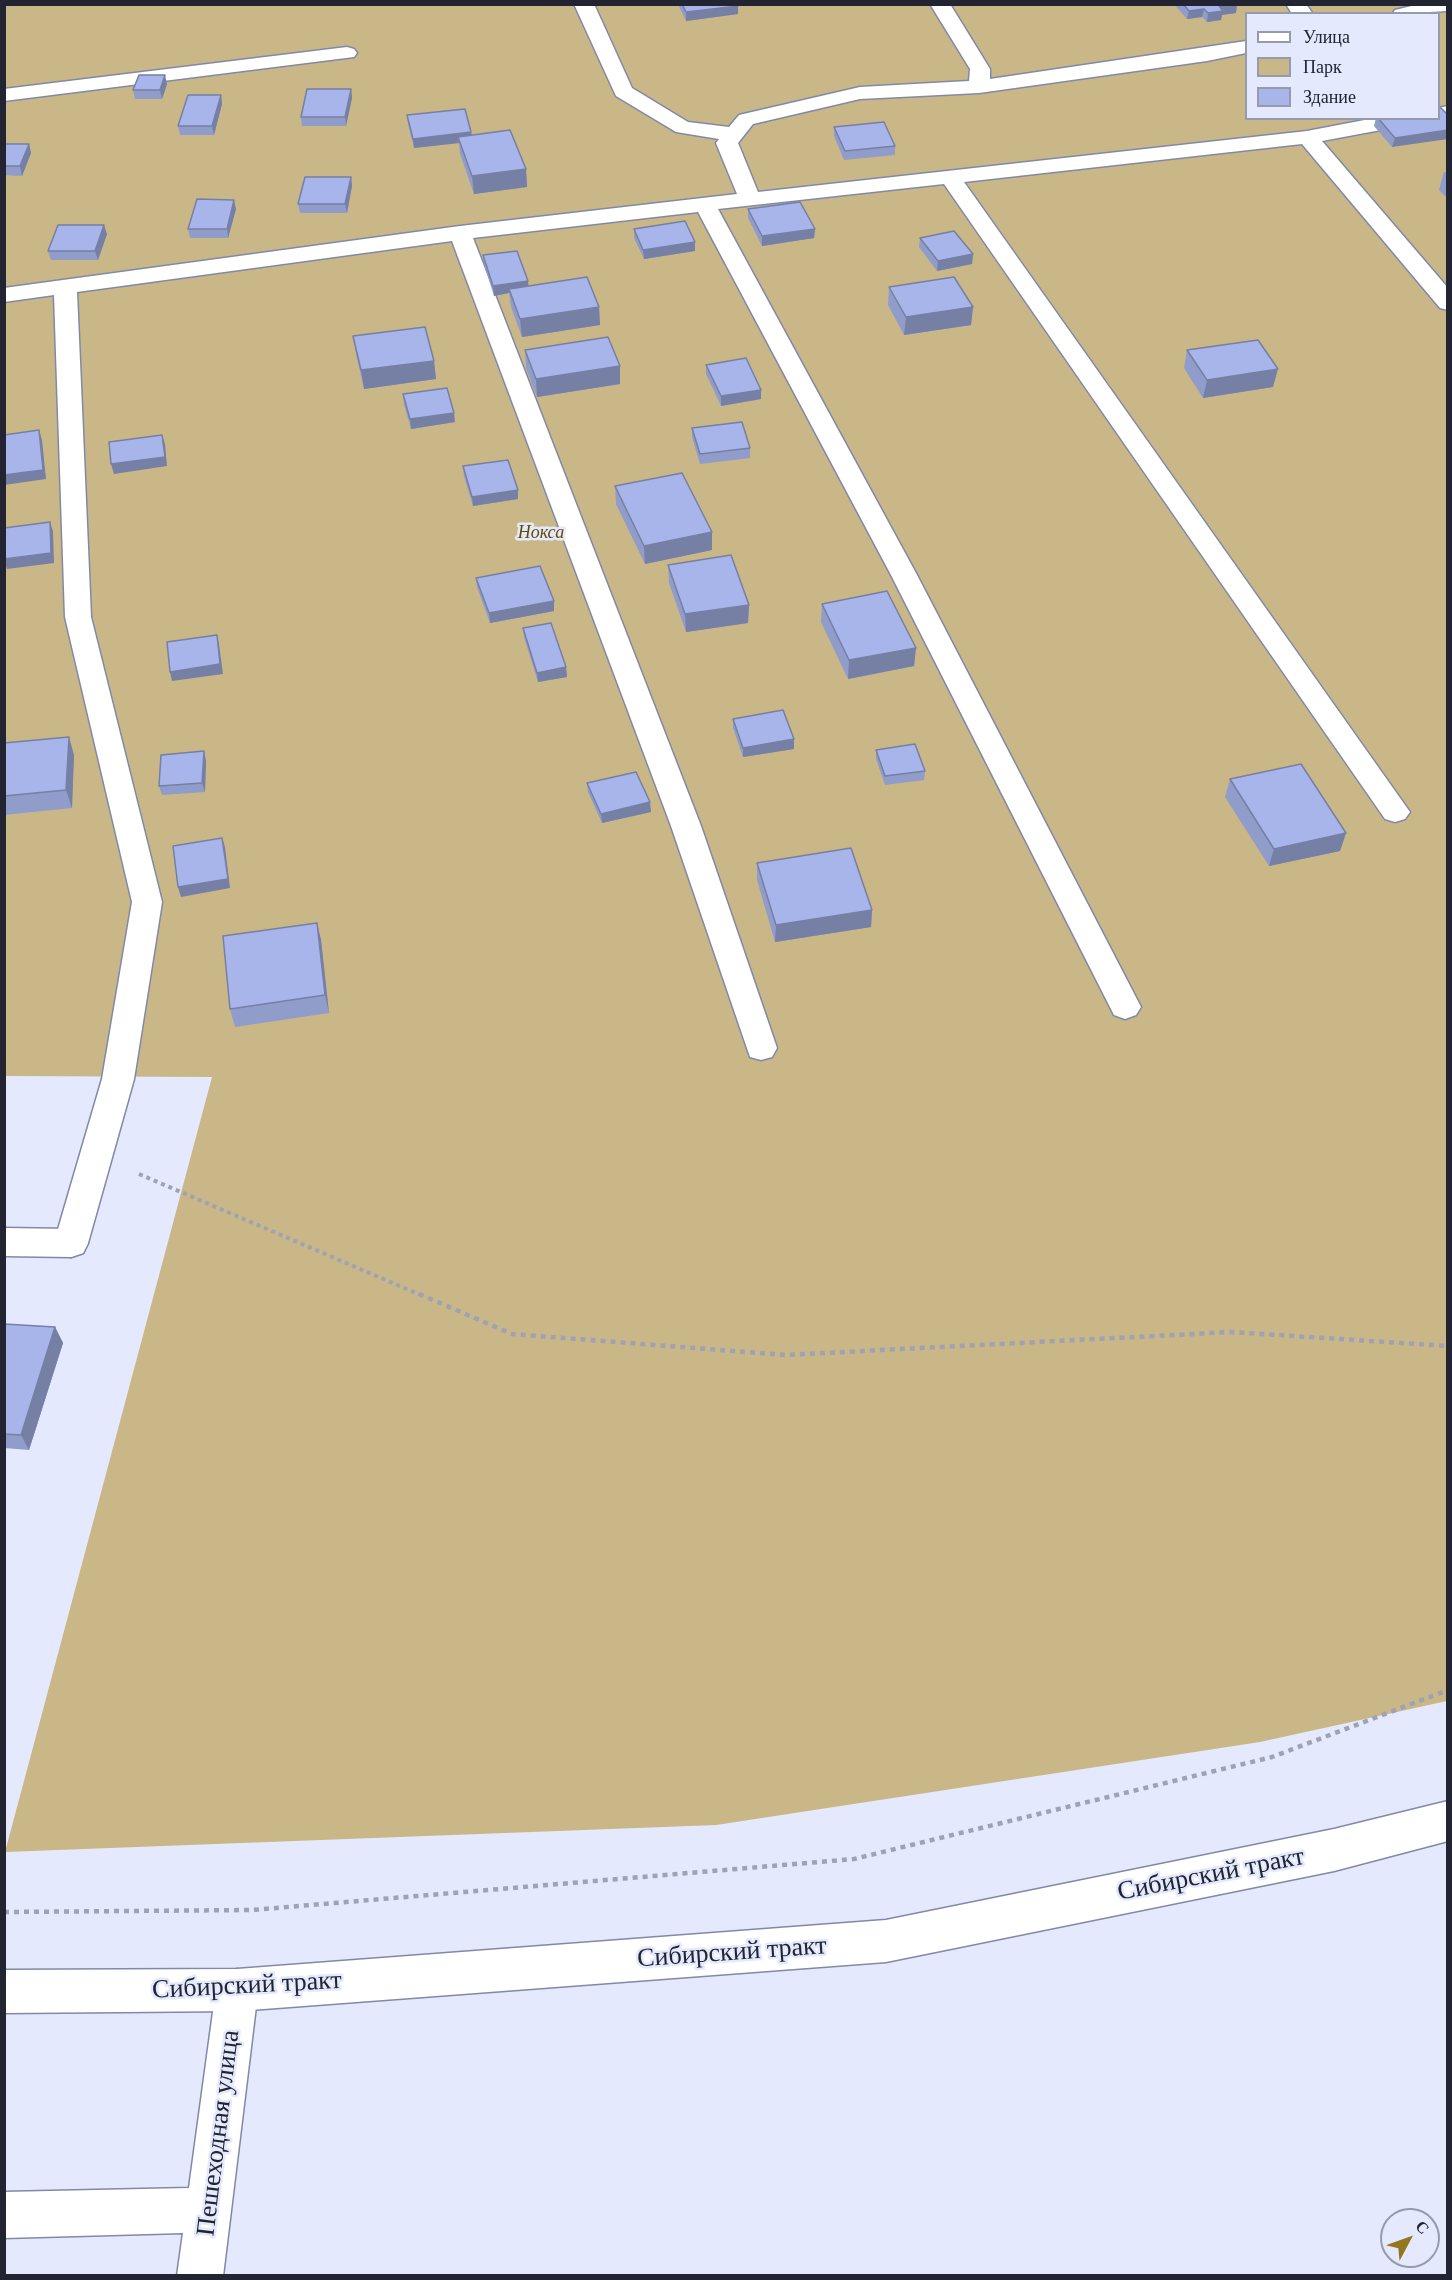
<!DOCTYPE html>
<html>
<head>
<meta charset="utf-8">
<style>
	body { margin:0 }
	#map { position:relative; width:1452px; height:2280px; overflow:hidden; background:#e4e9fd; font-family:"Times New Roman",serif }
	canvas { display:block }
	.frame { position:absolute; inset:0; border:6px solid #222531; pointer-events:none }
	.legend { position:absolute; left:1245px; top:12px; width:195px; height:108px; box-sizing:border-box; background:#e4e9fd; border:2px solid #969bab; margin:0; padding:8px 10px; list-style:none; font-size:18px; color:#222531 }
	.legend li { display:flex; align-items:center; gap:12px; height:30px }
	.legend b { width:30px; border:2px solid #969bab }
	.north { position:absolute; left:1380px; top:2208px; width:60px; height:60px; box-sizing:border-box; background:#e4e9fd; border:2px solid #969bab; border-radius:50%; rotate:49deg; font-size:16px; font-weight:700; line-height:24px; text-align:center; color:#222531 }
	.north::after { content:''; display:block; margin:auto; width:21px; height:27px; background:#94761d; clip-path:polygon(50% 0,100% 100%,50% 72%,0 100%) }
</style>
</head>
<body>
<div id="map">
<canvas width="1452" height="2280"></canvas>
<div class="frame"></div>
<ul class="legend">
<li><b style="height:8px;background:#fff"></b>Улица</li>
<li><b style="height:16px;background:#cab787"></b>Парк</li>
<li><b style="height:16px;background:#a8b5ea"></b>Здание</li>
</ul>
<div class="north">С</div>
</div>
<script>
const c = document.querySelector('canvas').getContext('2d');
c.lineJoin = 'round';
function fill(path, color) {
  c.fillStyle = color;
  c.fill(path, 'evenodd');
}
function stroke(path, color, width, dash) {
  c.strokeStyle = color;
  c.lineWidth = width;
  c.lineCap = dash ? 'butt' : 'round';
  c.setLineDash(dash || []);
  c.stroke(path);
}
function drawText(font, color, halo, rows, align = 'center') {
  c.font = font + ' "Times New Roman",serif';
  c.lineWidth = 5;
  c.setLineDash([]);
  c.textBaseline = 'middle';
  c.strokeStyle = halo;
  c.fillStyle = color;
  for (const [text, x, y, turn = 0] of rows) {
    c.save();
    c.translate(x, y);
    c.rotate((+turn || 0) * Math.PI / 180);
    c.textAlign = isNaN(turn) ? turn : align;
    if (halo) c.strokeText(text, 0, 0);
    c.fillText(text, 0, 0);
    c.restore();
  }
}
fill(new Path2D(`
	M5 5H1447V1701L1260 1742 716 1825 5 1852 212 1077 5 1076ZM1246 14H1438V118H1246Z`), '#cab787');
const lane = new Path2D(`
	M574 4H594L632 88 688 122 729 127 739 115 860 87 969 81 970 69 930 4H950L990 69V79L1246 41V53L1207 61 979 93 860 99 753 124 738 143 758 192 1307 131 1375 118H1423L1413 124 1322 141 1448 288V310L1440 308 1302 144 964 182 1410 812 1405 819 1395 822 1385 819 944 184 718 209 917 575 1141 1007 1136 1015 1125 1019 1114 1015 891 575 698 212 473 238 701 826 777 1048 772 1057 761 1060 750 1057 671 826 452 241 77 292 91 617 162 902 134 1079 88 1243 83 1253 71 1257 59 1253 54 1243 102 1079 132 902 65 617 54 295 4 302V288L460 226 737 194 716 143 719 139 676 132 616 96Z
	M1286 4H1306L1313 14H1292Z
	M1420 4H1448V11L1392 14 1395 10Z
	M347 47 354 49 357 53 354 57 4 101V89Z
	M1448 106V118H1431H1438V108Z`);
const street = new Path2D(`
	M4 1228 71 1229 83 1233 88 1243 83 1253 71 1257 4 1256Z
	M237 1969 252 1975 258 1990 223 2276H177L183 2233 4 2238V2192L189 2188 216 1990 222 1975Z`);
const primary = new Path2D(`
	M1448 1801V1841L1334 1871 886 1962 237 2011 4 2013V1970L237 1969 886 1920 1334 1829Z`);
stroke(lane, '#8189a6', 3);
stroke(street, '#8189a6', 3);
stroke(primary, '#8189a6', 3);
stroke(new Path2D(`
	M139 1174 423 1296`), '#9ea2b3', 4, [4, 4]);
stroke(new Path2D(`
	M419 1294 512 1334 785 1355 1231 1332 1448 1346
	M4 1912 252 1910 854 1859 1272 1757 1448 1690`), '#9ea2b3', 4.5, [5, 5]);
fill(lane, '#fff');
fill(street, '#fff');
fill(primary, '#fff');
fill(new Path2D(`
	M678 4H738V14L686 21Z
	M1174 4H1237L1236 13 1222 15 1221 20 1207 22 1202 17 1187 19Z
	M167 84 162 99H135L133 90Z
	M351 89 352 98 346 126H302L301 117Z
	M221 95 222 104 214 135H180L178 126Z
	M407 115 471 132 472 135 526 169 527 187 474 194 460 154 459 143 414 148 408 124Z
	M1376 118H1438L1392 147 1374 126Z
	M834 127 895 146V155L844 160 834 136Z
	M4 144H29L31 153 22 176 4 175Z
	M1444 172H1448V199L1439 190Z
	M351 177 352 186 347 213H300L298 204Z
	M236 209 228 238H190L188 229Z
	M748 209 815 229 814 238 762 246 748 218Z
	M634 229 695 242V251L644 259 634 238Z
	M107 234 98 260H51L48 251Z
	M920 238 973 254 972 264 937 271 919 247Z
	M483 255 528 281V286L599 307 600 325 522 337 511 307 509 293 494 296 484 264Z
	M889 287 973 307 971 325 904 335 888 305Z
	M353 336 434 361 436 379 364 389 356 354Z
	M525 350 620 366V384L537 397 526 368Z
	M1187 350 1273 387 1203 398 1184 368Z
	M706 365 761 399 721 406 706 374Z
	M403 394 455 422 411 429 404 404Z
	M692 428 750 448V458L700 464 692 437Z
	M463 466 518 490V499L473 506 464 476Z
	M615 486 712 532V550L645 564 616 504Z
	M668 565 749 605 748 623 686 632 669 583Z
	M476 578 554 601V611L490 623 477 587Z
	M822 604 916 648 914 666 848 679 821 622Z
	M523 628 566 667 567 677 538 682 524 637Z
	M733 719 794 739V749L743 757 733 728Z
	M4 743 74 755 72 808 4 815Z
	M876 750 925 771 924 780 885 785 876 759Z
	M206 761 205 792 162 795 159 786Z
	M1230 779 1346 833 1340 851 1269 866 1225 797Z
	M587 783 651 812 602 823 588 792Z
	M757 863 872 910 871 927 775 942 757 880Z
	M317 923 321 940 329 1013 235 1027 230 1009Z
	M4 1324 55 1327 63 1343 29 1450 4 1448Z`), '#909cc9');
fill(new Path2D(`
	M1232 4H1237L1236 13 1222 15 1221 20 1207 22 1208 13 1219 6Z
	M738 6V14L686 21V12Z
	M1204 9 1202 17 1187 19 1189 11Z
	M165 75 167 84 162 99 160 90Z
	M351 89 352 98 346 126 345 117Z
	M221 95 222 104 214 135 212 126Z
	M1448 130V139L1392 147 1395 138Z
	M471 132 472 141 458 137 459 143 414 148 413 139Z
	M29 144 31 153 22 176 20 166Z
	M526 169 527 187 474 194 472 176Z
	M351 177 352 186 347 213 345 204Z
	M234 200 236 209 228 238 227 229Z
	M104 225 107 234 98 260 95 251Z
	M815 229 814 238 762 246V236Z
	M695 242V251L644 259 643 250Z
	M973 254 972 264 937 271 938 261Z
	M528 281 529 290 509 289V293L494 296 493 286Z
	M599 307 600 325 522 337 520 319Z
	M973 307 971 325 904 335 906 317Z
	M434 361 436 379 364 389 361 370Z
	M620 366V384L537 397 536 379Z
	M1278 369 1273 387 1203 398 1207 380Z
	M761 390V399L721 406V396Z
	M454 413 455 422 411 429 410 419Z
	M39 430 42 440 46 479 4 485V475Z
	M162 435 165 444 167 466 114 474 111 464Z
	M518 490V499L473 506 472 497Z
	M50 522 53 531 54 563 7 569 4 559Z
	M712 532V550L645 564 644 546Z
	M554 601V611L490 623 489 613Z
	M749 605 748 623 686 632 685 614Z
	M217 635 219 644 223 674 172 681 170 672Z
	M916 648 914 666 848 679 849 660Z
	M566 667 567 677 538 682 537 673Z
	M69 737 74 755 72 808 66 790Z
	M794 739V749L743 757V748Z
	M204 751 206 761 205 792 202 783Z
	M650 802 651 812 602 823 601 814Z
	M1346 833 1340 851 1269 866 1274 849Z
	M222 838 225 847 230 888 181 897 178 887Z
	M872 910 871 927 775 942 776 925Z
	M317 923 321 940 329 1013 325 995Z
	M55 1327 63 1343 29 1450 21 1435Z`), '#767fa4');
const building = new Path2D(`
	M682 4H738V6L686 12Z
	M1183 4H1232L1219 6 1223 11 1208 13 1204 9 1189 11Z
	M139 75H165L160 90H133Z
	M307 89H351L345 117H301Z
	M188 95H221L212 126H178Z
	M1438 108H1441L1448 115V130L1395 138 1378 118H1438Z
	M465 109 471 132 413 139 407 115Z
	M884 122 895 146 845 151 834 127Z
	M510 130 526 169 472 176 458 137Z
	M4 144H29L20 166H4Z
	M305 177H351L345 204H298Z
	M197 199 234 200 227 229H188Z
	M800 202 815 229 762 236 748 209Z
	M685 221 695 242 643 250 634 229Z
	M58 225H104L95 251H48Z
	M954 231 973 254 938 261 920 238Z
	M517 251 528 281 493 286 483 255Z
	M587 277 599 307 520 319 509 289Z
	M954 277 973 307 906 317 889 287Z
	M425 327 434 361 361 370 353 336Z
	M608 337 620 366 536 379 525 350Z
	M1258 340 1278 369 1207 380 1187 350Z
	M746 358 761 390 721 396 706 365Z
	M447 388 454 413 410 419 403 394Z
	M742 422 750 448 700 454 692 428Z
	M39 430 43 470 4 475V435Z
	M162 435 165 457 111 464 109 442Z
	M508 460 518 490 472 497 463 466Z
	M682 473 712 532 644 546 615 486Z
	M50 522 51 553 4 559V528Z
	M731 555 749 605 685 614 668 565Z
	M540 566 554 601 489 613 476 578Z
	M887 591 916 648 849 660 822 604Z
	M551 623 566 667 537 673 523 628Z
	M217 635 220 664 170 672 167 642Z
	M783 710 794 739 743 748 733 719Z
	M69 737 66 790 4 796V743Z
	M915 744 925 771 885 776 876 750Z
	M204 751 202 783 159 786 161 755Z
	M1301 764 1346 833 1274 849 1230 779Z
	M636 772 650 802 601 814 587 783Z
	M222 838 228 879 178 887 173 846Z
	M851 848 872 910 776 925 757 863Z
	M317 923 325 995 230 1009 223 936Z
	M4 1324 55 1327 21 1435 4 1434Z`);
fill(building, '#a8b5ea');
stroke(building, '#767fa4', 1.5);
drawText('italic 18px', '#624c03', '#e4e9fd', [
	["Нокса",541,533]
]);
drawText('26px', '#222531', '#e4e9fd', [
	["Сибирский тракт",1211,1875,-11],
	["Сибирский тракт",732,1953,-4],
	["Сибирский тракт",247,1986,-3],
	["Пешеходная улица",219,2133,-83]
]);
</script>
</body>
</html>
